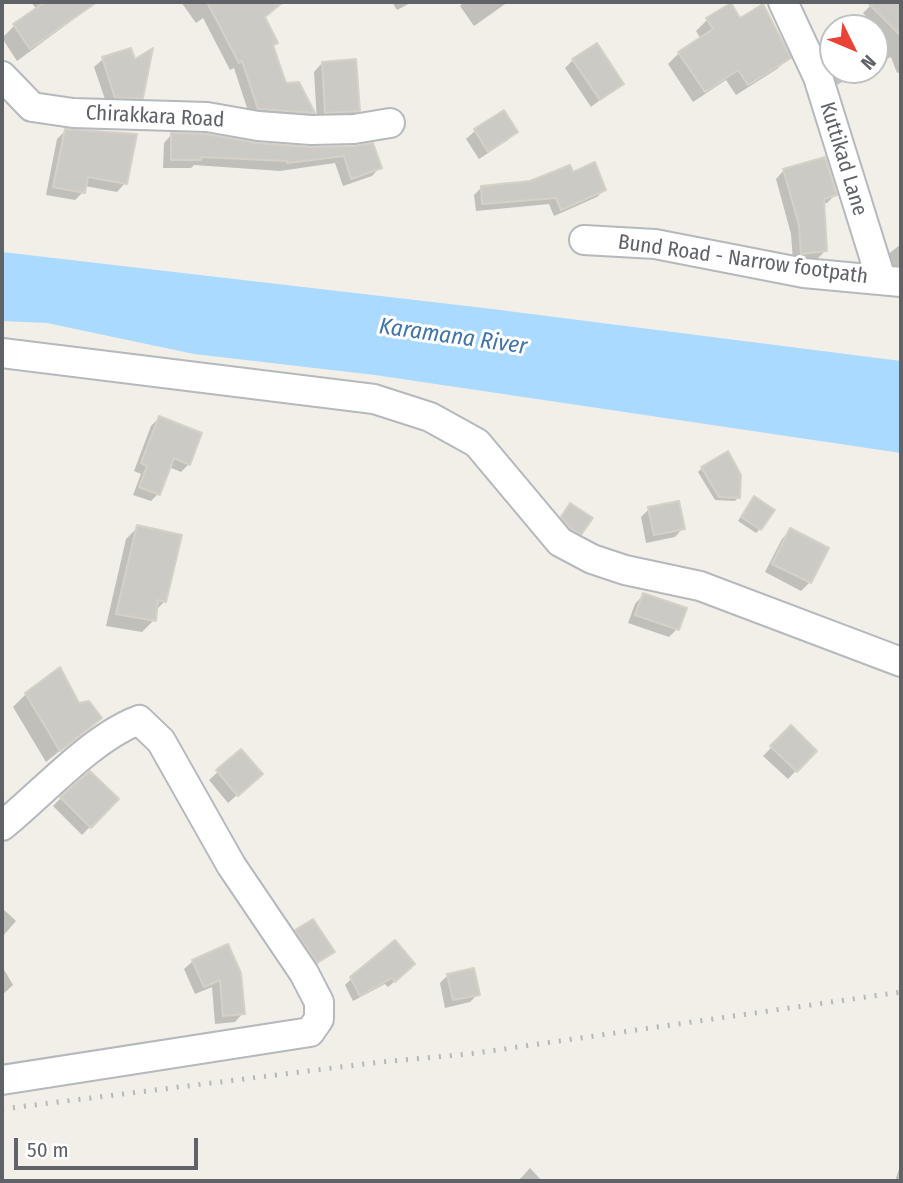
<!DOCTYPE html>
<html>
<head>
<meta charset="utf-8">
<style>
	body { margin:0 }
	#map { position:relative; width:903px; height:1183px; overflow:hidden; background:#f1efe8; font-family:"Fira Sans Condensed",sans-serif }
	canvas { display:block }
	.frame { position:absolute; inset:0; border:4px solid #5f6368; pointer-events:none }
	.north { position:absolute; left:819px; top:14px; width:70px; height:70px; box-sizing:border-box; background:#fff; border:2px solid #bfc1c3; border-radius:50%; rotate:133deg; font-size:19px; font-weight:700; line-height:28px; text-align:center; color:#5f6368 }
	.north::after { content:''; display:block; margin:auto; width:24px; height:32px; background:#ea4335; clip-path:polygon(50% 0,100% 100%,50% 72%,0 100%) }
	.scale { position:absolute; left:14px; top:1138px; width:184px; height:32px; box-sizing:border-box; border:4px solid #5f6368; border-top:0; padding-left:9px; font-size:21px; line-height:24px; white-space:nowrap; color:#5f6368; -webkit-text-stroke:5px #fff; paint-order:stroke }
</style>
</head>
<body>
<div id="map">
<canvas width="903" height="1183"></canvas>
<div class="frame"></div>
<div class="north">N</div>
<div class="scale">50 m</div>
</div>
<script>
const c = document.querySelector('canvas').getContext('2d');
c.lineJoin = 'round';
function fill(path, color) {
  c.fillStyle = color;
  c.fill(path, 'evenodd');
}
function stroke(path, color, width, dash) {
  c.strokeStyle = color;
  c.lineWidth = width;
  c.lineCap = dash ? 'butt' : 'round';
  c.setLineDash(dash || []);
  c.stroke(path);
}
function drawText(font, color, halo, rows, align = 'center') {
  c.font = font + ' "Fira Sans Condensed",sans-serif';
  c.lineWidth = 6;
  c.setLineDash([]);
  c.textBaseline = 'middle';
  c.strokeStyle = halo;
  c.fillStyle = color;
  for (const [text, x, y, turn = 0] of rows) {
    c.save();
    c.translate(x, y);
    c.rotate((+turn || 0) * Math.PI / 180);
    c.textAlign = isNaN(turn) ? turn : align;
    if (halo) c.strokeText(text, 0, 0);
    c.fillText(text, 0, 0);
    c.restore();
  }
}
fill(new Path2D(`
	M2 252 484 308 901 361V453L375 375 194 354 47 323 2 321Z`), '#aadaff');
fill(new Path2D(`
	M31 2H97L17 61 2 38 14 26 37 10Z
	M181 2H281L263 18 276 42 272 46 285 85 298 84 313 113 305 121 250 117 234 68 230 70 203 18 196 23Z
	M392 2H412L397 10Z
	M464 2H508L474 26 460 6Z
	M874 2H901V72L897 73 891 57 875 65V28H862L872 23 863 13Z
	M730 5 740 20 789 58 777 69 736 95 726 80 693 102 668 64 679 53 701 39 696 31 707 20Z
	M833 43V70H865L829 89 815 56Z
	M103 59 134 62 142 98 133 106 107 105 94 67Z
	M573 60 621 84 591 107 565 68Z
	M322 63 358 110 350 119 317 121 314 72Z
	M503 112 516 131 508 140 479 159 466 139 475 131Z
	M66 130 125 183 117 192 85 186 83 192 75 200 46 195 57 139Z
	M172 134 310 148 355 147 380 167 372 176 343 186 335 163 280 171 194 165 191 168H163L164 143Z
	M784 170 835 195 827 203 822 204 825 251 817 259 793 261 791 234 776 179Z
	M572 174 604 190 597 197 554 216 549 204 476 211 474 195 482 187 531 183Z
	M901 244V273L896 275 886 256Z
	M159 418 189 464 181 472 169 467 158 494 151 501 133 495 141 474 134 471 151 426Z
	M702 468 739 497 735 501 715 500 698 472Z
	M751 502 760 529 756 533 738 521Z
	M571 506 580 533 572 542 554 526Z
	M649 509 683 528 675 537 646 543 641 517Z
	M138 527 165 601 155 611 154 620 142 632 106 626 126 539Z
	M790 531 810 582 801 591 765 572 782 539Z
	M643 595 677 629 669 637 628 623 635 604Z
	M26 694 78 704 100 718 46 762 13 707Z
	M791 728 815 751 788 779 763 756Z
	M241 751 252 782 228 803 209 780Z
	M61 798 117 799 82 835 53 806Z
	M2 908 16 921 2 937Z
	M296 932 333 952 309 970 288 940Z
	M227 946 243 1013 235 1022 215 1024 212 987 195 994 184 969 193 961Z
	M2 966 13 985 2 995Z
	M407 971 388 987 385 984 353 1001 345 985 352 978Z
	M448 975 478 994 470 1002 445 1008 440 983Z
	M901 1163V1181H895Z
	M530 1168 542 1181H517L522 1177Z`), '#0003');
const building = new Path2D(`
	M45 2H97L30 49 13 24Z
	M207 2H283L265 17 278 43 273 45 286 83 299 82 315 113 258 109 242 61 239 63Z
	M867 2H901V36Z
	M731 3 740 18 763 4 791 58 748 85 738 70 705 92 678 52 713 29 706 18Z
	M597 43 624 84 600 100 572 59Z
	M131 48 135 59 153 48 143 98H115L102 57Z
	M356 59 360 111 325 113 322 62Z
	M504 110 518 132 488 152 474 129Z
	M65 129 137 134 127 184 88 177 85 193 53 187Z
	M171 133 205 134 257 143 310 147 355 146 373 143 382 168 351 179 344 156 287 163V161L201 157V160H171Z
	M825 157 837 195 824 199 827 251 801 254 799 225 783 169Z
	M595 162 606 190 561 210 556 198 482 204 481 186 530 181 570 165 573 172Z
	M159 416 202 433 190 465 174 458 160 495 139 487 147 466 141 463Z
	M728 451 741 475 740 498 719 497 701 467Z
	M754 496 775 510 761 530 741 517Z
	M679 501 685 529 654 535 648 507Z
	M570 503 593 518 581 535 571 529 561 517Z
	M137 525 182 535 166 602 158 600 156 621 116 614Z
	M790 528 829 548 811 583 772 564Z
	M643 593 687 608 679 630 635 615Z
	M60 667 79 703 89 701 102 718 60 751 25 693Z
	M791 725 817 751 797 772 770 746Z
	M241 749 263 774 238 796 216 770Z
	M90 771 119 799 91 828 60 797Z
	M313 919 335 952 317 963 295 930Z
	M395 940 415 964 395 982 392 978 360 996 350 977Z
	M228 944 241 973 245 1014 223 1016 220 980 204 987 192 960Z
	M474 968 480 995 453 1000 447 974Z`);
fill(building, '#cccac5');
stroke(building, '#d6d1c6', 2);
const minor = new Path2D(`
	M783 2 818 77 881 279
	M2 76 32 107 73 113 207 117 258 126 311 130 354 129 390 123
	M584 240 655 244 804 273 901 282
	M2 353 374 399 430 417 477 443 560 542 592 559 625 570 700 586 901 662
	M2 826C43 793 91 738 139 720L161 741 231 865 304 973 319 1002V1019L310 1032 2 1080`);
stroke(minor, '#b5b8bc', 32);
stroke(minor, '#fff', 28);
stroke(new Path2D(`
	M2 1109 381 1062 469 1054 901 992`), '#b6b7b8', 5, [2, 9]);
drawText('21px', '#5f6368', '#fff', [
	["Chirakkara Road",155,117,3],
	["Kuttikad Lane",843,159,73],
	["Bund Road - Narrow footpath",743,260,8]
]);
drawText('italic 23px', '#4174aa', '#fff', [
	["Karamana River",453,337,8]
]);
</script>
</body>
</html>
